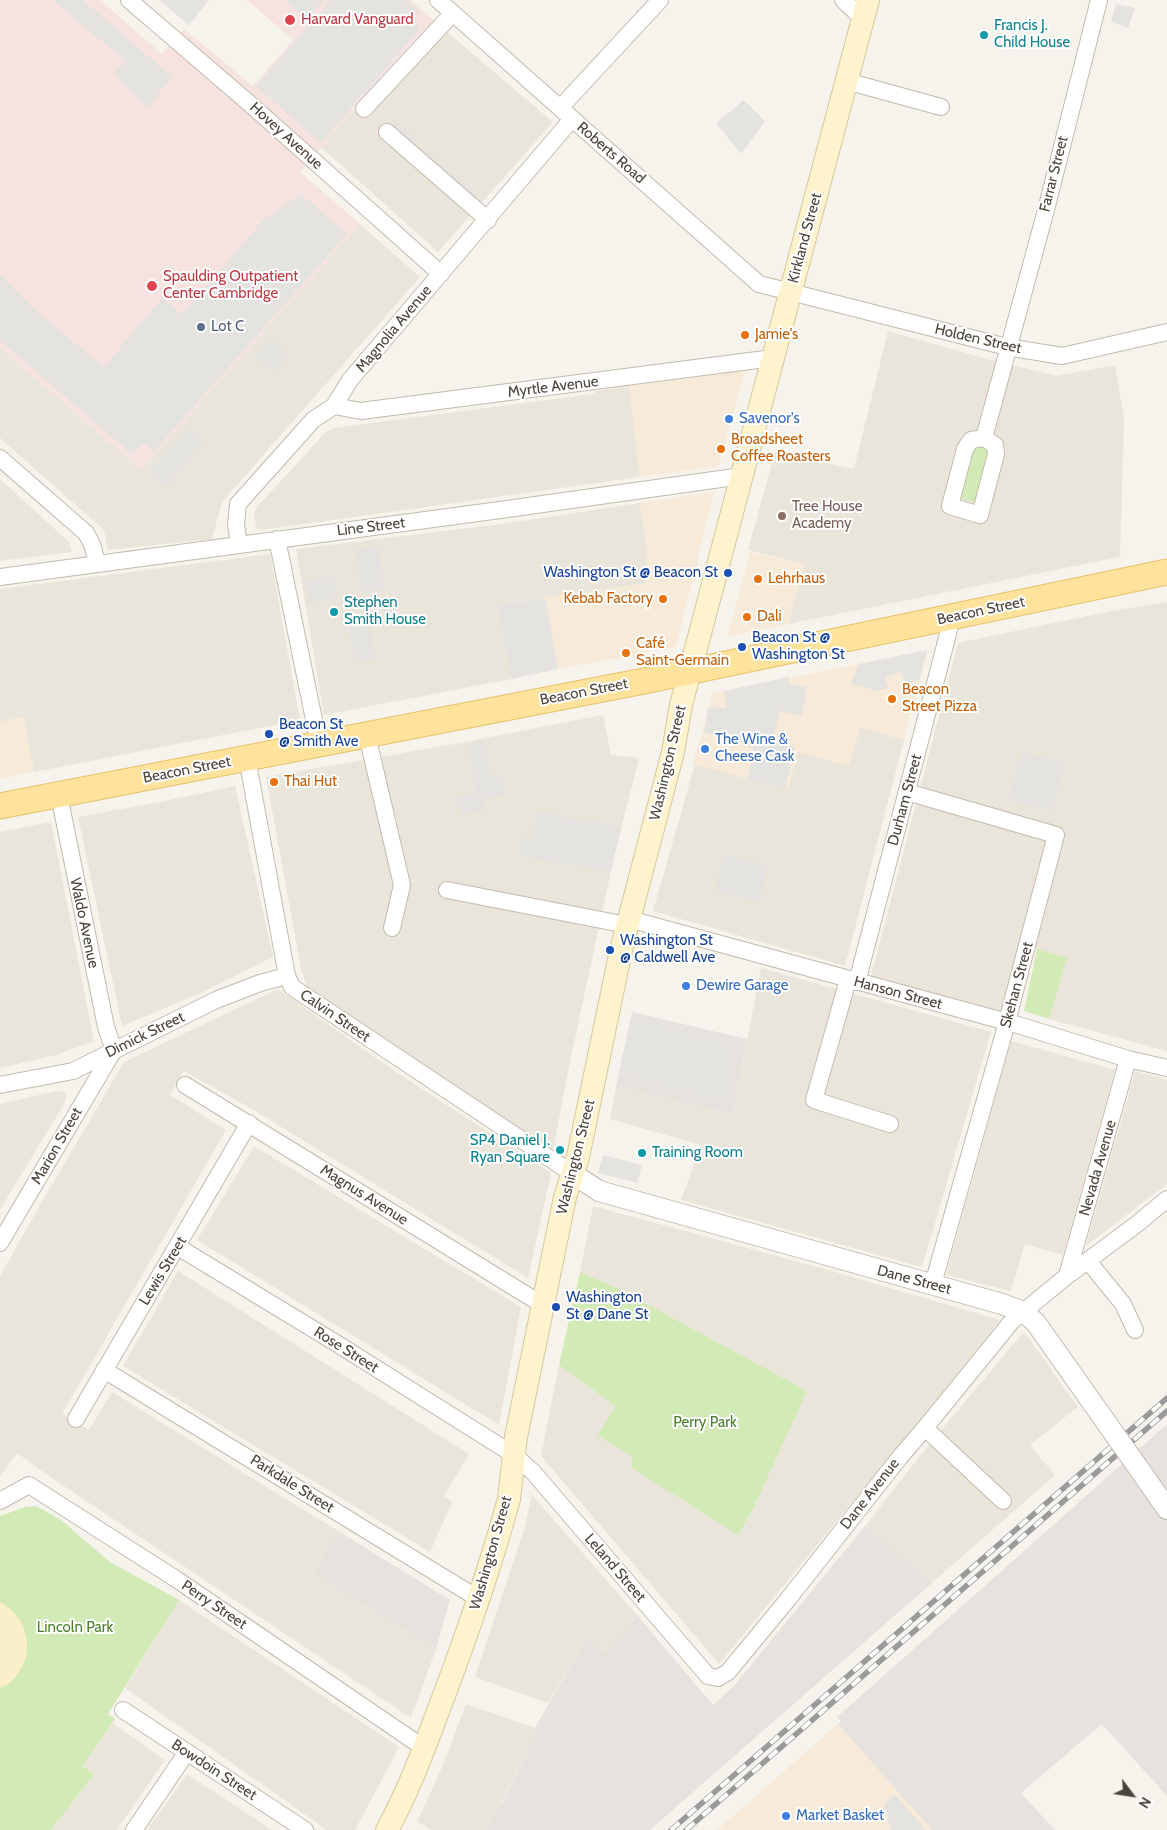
<!DOCTYPE html>
<html>
<head>
<meta charset="utf-8">
<style>
	body { margin:0 }
	#map { position:relative; width:1167px; height:1830px; overflow:hidden; background:#f6f3ec; font-family:Cabin,sans-serif }
	canvas { display:block }
	.north { position:absolute; left:1107px; top:1770px; width:50px; height:50px; -webkit-text-stroke:4px #fff; paint-order:stroke; rotate:121deg; font-size:14px; font-weight:700; line-height:20px; text-align:center; color:#4b4439 }
	.north::after { content:''; display:block; margin:auto; width:18px; height:22px; background:#4b4439; clip-path:polygon(50% 0,100% 100%,50% 72%,0 100%) }
</style>
</head>
<body>
<div id="map">
<canvas width="1167" height="1830"></canvas>
<div class="north">N</div>
</div>
<script>
const c = document.querySelector('canvas').getContext('2d');
c.lineJoin = 'round';
function fill(path, color) {
  c.fillStyle = color;
  c.fill(path, 'evenodd');
}
function stroke(path, color, width, dash) {
  c.strokeStyle = color;
  c.lineWidth = width;
  c.lineCap = dash ? 'butt' : 'round';
  c.setLineDash(dash || []);
  c.stroke(path);
}
function drawText(font, color, halo, rows, align = 'center') {
  c.font = font + ' Cabin,sans-serif';
  c.lineWidth = 4;
  c.setLineDash([]);
  c.textBaseline = 'middle';
  c.strokeStyle = halo;
  c.fillStyle = color;
  for (const [text, x, y, turn = 0] of rows) {
    c.save();
    c.translate(x, y);
    c.rotate((+turn || 0) * Math.PI / 180);
    c.textAlign = isNaN(turn) ? turn : align;
    if (halo) c.strokeText(text, 0, 0);
    c.fillText(text, 0, 0);
    c.restore();
  }
}
fill(new Path2D(`
	M433 20 553 122 438 252 321 147Z
	M360 224 420 277 222 502 212 539 108 550 104 530 0 438V348L141 470Z
	M888 331 987 359 1057 376 1115 365 1124 418 1120 557 788 624 805 564 748 550 775 452 854 469Z
	M629 386 640 477 261 530 256 528 254 514 257 507 326 432 334 428 593 394 596 391Z
	M0 479 69 542 72 552 0 561Z
	M640 503 647 548 698 541 697 566 691 570 690 576 623 587 498 604 511 679 324 715 296 549 502 524Z
	M270 554 300 720 34 772 23 717 0 722V589Z
	M1167 602V1051L1049 1019 1066 958 1020 944 1002 1012 871 976 958 643 1111 611Z
	M603 715 611 755 639 758 616 848 572 1052 553 1150 307 987 301 969 266 777 471 741Z
	M860 727 904 740 845 966 653 911 695 764 798 752 849 766Z
	M235 786 273 957 198 994 122 1026 78 817 165 801Z
	M51 822 94 1041 56 1055 0 1068V832Z
	M761 968 991 1032 922 1267 681 1200 701 1145 610 1119 616 1087 733 1114Z
	M278 989 399 1074 551 1173 528 1278 252 1109 184 1071 170 1095 226 1130 62 1414 89 1430 112 1392 338 1531 313 1574 436 1649 411 1718 46 1474 17 1453 0 1477V1276L39 1207 124 1062Z
	M1011 1041 1115 1070 1063 1255 1025 1244 1011 1291 946 1275Z
	M1135 1071 1167 1080V1184L1086 1246Z
	M56 1091 64 1092 67 1095 64 1104 0 1210V1104Z
	M254 1146 521 1307 499 1425 197 1240Z
	M593 1206 835 1272 1000 1320 929 1409 719 1664 541 1456 559 1365 615 1406 632 1456 738 1535 752 1511 806 1391 619 1289 580 1272Z
	M178 1271 469 1454 444 1496 452 1502 430 1552 123 1366Z
	M1025 1333 1078 1407 1030 1445 1055 1475 933 1582 865 1526 931 1442 995 1366 1022 1334Z
	M532 1495 637 1615 606 1653 586 1638 548 1703 475 1677 524 1530Z
	M179 1600 399 1747 355 1830H327L125 1688Z
	M466 1704 535 1728 536 1732 501 1804 499 1803 485 1830H432L417 1822 444 1763Z
	M112 1723 165 1760 117 1830H51L94 1774 82 1766Z
	M187 1774 272 1830H147Z`), '#eae5da');
fill(new Path2D(`
	M741 371 748 372 744 373 719 466 640 477 629 386Z
	M714 492 676 647 558 669 511 679 497 604 645 584 647 548 640 503Z
	M750 552 805 564 788 624 728 637Z
	M928 650 904 740 860 727 849 766 798 752 788 790 693 764 713 693Z
	M23 717 34 772 0 778V722Z
	M838 1724 932 1830H717Z`), '#f7ead8');
fill(new Path2D(`
	M632 1012 747 1039 733 1114 616 1087Z
	M1167 1424V1796L1102 1724 1021 1793 1055 1830H932L838 1724 841 1722 837 1717Z
	M865 1526 933 1582 650 1830H485L499 1803 502 1804 536 1732 535 1728 586 1638 606 1653 637 1615 713 1705 733 1687Z
	M338 1531 450 1600 436 1649 313 1574Z`), '#e6e2dd');
fill(new Path2D(`
	M0 0H100L162 54 184 29 253 86 293 40 247 0H411L433 20 300 172 360 224 141 470 0 348Z`), '#f6e3e0');
fill(new Path2D(`
	M977 444 990 448 979 503 958 498 971 452Z
	M1037 949 1067 958 1049 1019 1024 1011Z
	M580 1272 619 1289 807 1391 752 1511 738 1535 632 1468V1456L598 1436 615 1406 559 1365Z
	M36 1506 61 1520 110 1562 179 1600 108 1714 115 1719 82 1766 94 1774 51 1830H0V1516L25 1507Z`), '#d2eab5');
fill(new Path2D(`
	M0 1602C27 1616 37 1652 16 1676 12 1681 7 1686 0 1688Z`), '#f9efc9');
fill(new Path2D(`
	M52 0H83L172 77 147 109 114 73 126 61Z
	M159 0H209L189 25Z
	M285 0H324L307 19Z
	M331 0H406L419 12 411 21 420 29 321 143 256 86Z
	M1116 4 1135 8 1128 28 1111 22Z
	M744 100 765 121 741 154 716 123Z
	M396 121 417 139 416 144 477 193 470 200 390 130Z
	M301 194 347 234 154 451 144 443 133 455 0 340V275L34 309 104 367 162 298 183 314 263 220Z
	M270 338 289 354 274 373 254 356Z
	M190 427 204 442 166 487 149 471Z
	M379 546 384 589 362 591 355 549Z
	M334 575 338 598 310 603 305 581Z
	M545 598 558 669 511 679 497 604Z
	M369 625 375 660 355 662 348 628Z
	M927 650 919 680 905 684 901 672 885 677 888 688 878 691 851 684 859 664Z
	M789 677V684L807 687 802 716 780 711 772 741 795 747 785 789 747 779 755 750 747 747 748 744 704 732 708 707 727 708 724 691Z
	M484 740 490 777 502 775 506 795 482 799 485 810 461 815 456 797 476 794 469 744Z
	M1021 752 1065 763 1052 811 1008 800Z
	M538 810 587 823 588 819 621 828 611 871 519 856V839L532 838Z
	M724 854 768 866 759 902 714 890Z
	M631 1018 735 1045 726 1102 619 1073Z
	M603 1155 642 1165 637 1183 598 1173Z
	M895 1795 926 1830H891L884 1804Z`), '#e5e3e0');
const minor = new Path2D(`
	M129 0 250 104 441 274
	M438 0 759 284 1007 347 1062 356 1167 332
	M843 0 863 19
	M846 81 941 107
	M560 108 660 0
	M364 109 453 13
	M387 132 488 220
	M334 406 361 411 773 358
	M984 438 995 445 996 454 980 515 950 506 965 449 971 440 984 438 1046 210 1099 0
	M0 458 86 533 92 544 97 563
	M277 539 319 744
	M239 544 236 525 238 504 313 420 334 406 350 380 572 119
	M0 577 500 510 742 476
	M367 735 402 885 392 928
	M247 758 287 976 292 987 573 1174
	M907 792 1056 835 1004 1033 933 1284
	M447 890 627 925
	M629 919 1018 1025 1128 1059 1167 1068
	M848 980 814 1100 890 1124
	M857 982 948 634 951 617
	M0 1085 73 1071 216 1000 260 983 287 976
	M185 1085 543 1305
	M0 1243 114 1050 106 1027 59 795
	M178 1247 336 1343 514 1455 533 1472 708 1676 718 1678 728 1672 789 1598 900 1457 925 1428 1012 1321 1067 1276 1137 1224 1167 1199
	M1088 1261 1123 1304 1135 1330
	M1067 1276 1128 1059
	M104 1370 479 1599
	M76 1419 249 1123
	M925 1428 1003 1501
	M0 1501 29 1485 176 1579 424 1748
	M123 1710 305 1830
	M134 1830 187 1752`);
const tertiary = new Path2D(`
	M573 1174 599 1191 1002 1304 1024 1312 1036 1323 1108 1425
	M1137 1466 1167 1509`);
const secondary = new Path2D(`
	M387 1830C411 1787 427 1740 445 1693 467 1634 488 1574 505 1513L509 1499 516 1437 565 1197 578 1157 621 950 673 752 681 705 690 671 868 0`);
const primary = new Path2D(`
	M0 806 644 681 1167 572`);
stroke(minor, '#c2bbae', 18);
stroke(tertiary, '#c2bbae', 22);
stroke(secondary, '#d6c79b', 24);
stroke(primary, '#e6c16a', 27);
stroke(minor, '#fff', 16);
stroke(tertiary, '#fff', 20);
stroke(secondary, '#fff3cd', 22);
stroke(primary, '#ffe39c', 25);
const rail = new Path2D(`
	M671 1830 1167 1398
	M686 1830 1167 1411`);
stroke(rail, '#9a9a9a', 5.5);
stroke(rail, '#fff', 4, [11]);
const tertiaryBridge = new Path2D(`
	M1108 1425 1137 1466`);
stroke(tertiaryBridge, '#c2bbae', 22, []);
stroke(tertiaryBridge, '#fff', 20);
for (const [x, y, r, color] of [
	[290,20,6,"#e0444e"],
	[984,35,5,"#0f9aa8"],
	[152,286,6,"#e0444e"],
	[201,327,5,"#5c6f8a"],
	[745,335,5,"#e8710a"],
	[729,419,5,"#3f7fe0"],
	[721,449,5,"#e8710a"],
	[782,516,5,"#8d6e63"],
	[728,573,5,"#1a4fb4"],
	[758,579,5,"#e8710a"],
	[663,599,5,"#e8710a"],
	[334,612,5,"#0f9aa8"],
	[747,617,5,"#e8710a"],
	[742,647,5,"#1a4fb4"],
	[626,653,5,"#e8710a"],
	[892,699,5,"#e8710a"],
	[269,734,5,"#1a4fb4"],
	[705,749,5,"#3f7fe0"],
	[274,782,5,"#e8710a"],
	[610,950,5,"#1a4fb4"],
	[686,986,5,"#3f7fe0"],
	[560,1150,5,"#0f9aa8"],
	[642,1153,5,"#0f9aa8"],
	[556,1307,5,"#1a4fb4"],
	[786,1816,5,"#3f7fe0"]
]) {
  const dot = new Path2D();
  dot.arc(x, y, r, 0, 2 * Math.PI);
  c.fillStyle = color;
  c.fill(dot);
  stroke(dot, '#fff', 2);
}
drawText('15px', '#be3a42', '#fff', [
	["Harvard Vanguard",301,20],
	["Spaulding Outpatient",163,277],
	["Center Cambridge",163,294]
], 'left');
drawText('15px', '#0d838f', '#fff', [
	["Francis J.",994,26],
	["Child House",994,43],
	["Stephen",344,603],
	["Smith House",344,620],
	["SP4 Daniel J.",550,1141,"right"],
	["Ryan Square",550,1158,"right"],
	["Training Room",652,1153]
], 'left');
drawText('15px', '#4b4439', '#fff', [
	["Hovey Avenue",286,136,42],
	["Roberts Road",611,153,41],
	["Farrar Street",1054,174,-76],
	["Kirkland Street",805,238,-75],
	["Magnolia Avenue",394,329,-50],
	["Holden Street",978,339,13],
	["Myrtle Avenue",553,387,-7],
	["Line Street",371,527,-7],
	["Beacon Street",981,611,-12],
	["Beacon Street",584,692,-11],
	["Washington Street",668,763,-77],
	["Beacon Street",187,770,-11],
	["Durham Street",905,800,-75],
	["Waldo Avenue",84,923,78],
	["Skehan Street",1017,985,-75],
	["Hanson Street",898,993,15],
	["Calvin Street",335,1016,34],
	["Dimick Street",145,1035,-26],
	["Marion Street",57,1146,-60],
	["Washington Street",576,1157,-76],
	["Nevada Avenue",1098,1168,-74],
	["Magnus Avenue",364,1195,32],
	["Lewis Street",163,1271,-59],
	["Dane Street",914,1280,15],
	["Rose Street",346,1350,32],
	["Parkdale Street",292,1484,32],
	["Dane Avenue",870,1494,-52],
	["Washington Street",491,1553,-74],
	["Leland Street",615,1568,49],
	["Perry Street",214,1605,34],
	["Bowdoin Street",214,1770,33]
]);
drawText('15px', '#4e5e75', '#fff', [
	["Lot C",211,327]
], 'left');
drawText('15px', '#c56008', '#fff', [
	["Jamie's",755,335],
	["Broadsheet",731,440],
	["Coffee Roasters",731,457],
	["Lehrhaus",768,579],
	["Kebab Factory",653,599,"right"],
	["Dali",757,617],
	["Café",636,644],
	["Saint-Germain",636,661],
	["Beacon",902,690],
	["Street Pizza",902,707],
	["Thai Hut",284,782]
], 'left');
drawText('15px', '#366cbe', '#fff', [
	["Savenor's",739,419],
	["The Wine &",715,740],
	["Cheese Cask",715,757],
	["Dewire Garage",696,986],
	["Market Basket",796,1816]
], 'left');
drawText('15px', '#785e54', '#fff', [
	["Tree House",792,507],
	["Academy",792,524]
], 'left');
drawText('15px', '#164399', '#fff', [
	["Washington St @ Beacon St",718,573,"right"],
	["Beacon St @",752,638],
	["Washington St",752,655],
	["Beacon St",279,725],
	["@ Smith Ave",279,742],
	["Washington St",620,941],
	["@ Caldwell Ave",620,958],
	["Washington",566,1298],
	["St @ Dane St",566,1315]
], 'left');
drawText('15px', '#4a7f2a', '#fff', [
	["Perry Park",705,1423],
	["Lincoln Park",75,1628]
]);
</script>
</body>
</html>
